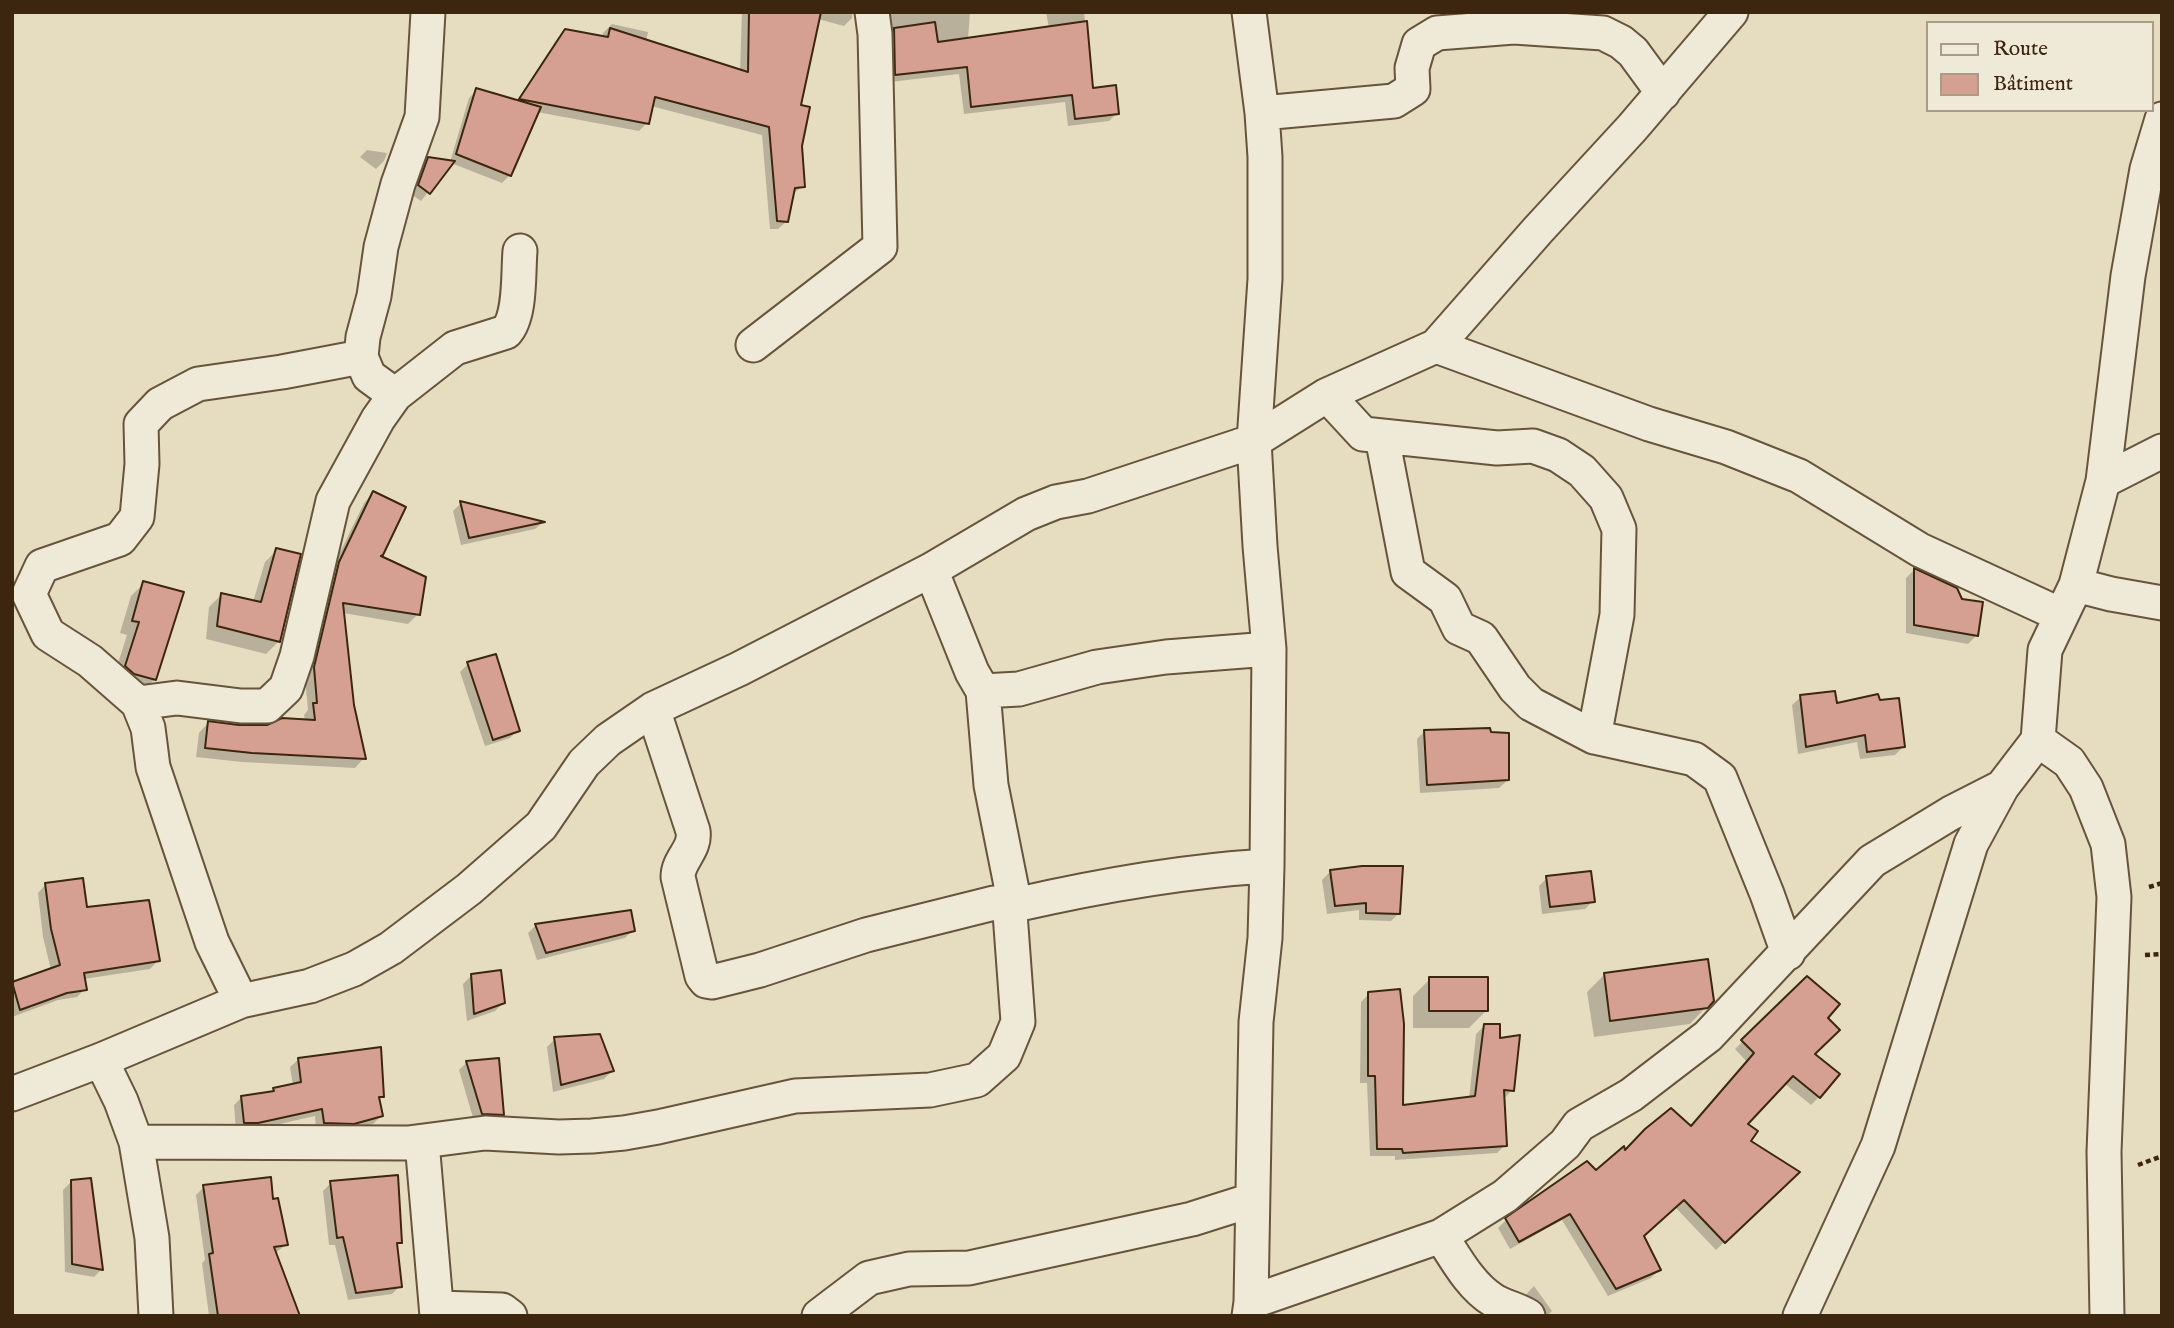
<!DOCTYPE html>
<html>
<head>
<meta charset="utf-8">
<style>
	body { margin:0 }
	#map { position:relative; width:2174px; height:1328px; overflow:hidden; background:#e6ddc1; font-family:"IM FELL English",serif }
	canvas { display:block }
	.frame { position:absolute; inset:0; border:14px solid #3d2610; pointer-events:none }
	.legend { position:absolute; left:1926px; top:21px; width:228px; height:91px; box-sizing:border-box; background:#efe9d7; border:2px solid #a89b87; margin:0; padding:9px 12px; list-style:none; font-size:21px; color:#3d2610 }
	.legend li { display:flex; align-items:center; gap:14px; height:35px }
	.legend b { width:35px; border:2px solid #a89b87 }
</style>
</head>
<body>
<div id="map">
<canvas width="2174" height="1328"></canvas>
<div class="frame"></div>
<ul class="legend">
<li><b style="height:9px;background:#efe9d7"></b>Route</li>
<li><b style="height:19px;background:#d5a092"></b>Bâtiment</li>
</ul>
</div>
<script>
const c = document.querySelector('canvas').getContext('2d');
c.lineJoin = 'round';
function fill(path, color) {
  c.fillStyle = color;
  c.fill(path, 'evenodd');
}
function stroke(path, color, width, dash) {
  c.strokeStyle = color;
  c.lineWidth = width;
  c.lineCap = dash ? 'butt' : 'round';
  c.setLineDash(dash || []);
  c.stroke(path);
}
fill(new Path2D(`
	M742 12H852V18L844 26 818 19 816 40 813 44 799 107 803 186 791 195 787 221 778 229H770L762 135 651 106 647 123 639 131 537 112 510 175 502 183 451 163 421 201 411 194 420 167 429 159 450 162 469 98 477 90 517 101 557 39 566 31 602 38 603 33 612 24 648 32 646 42 740 72Z
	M881 12H970L968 39 1049 28 1046 12H1084L1092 90 1117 113 1109 121 1068 126 1065 102 964 114 959 74 890 82Z
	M1452 12H1487L1482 17 1454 19Z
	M367 150 387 153 384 161 376 169 360 157Z
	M373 493 379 557 418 614 408 624 343 613 353 705 364 758 355 768 242 762 196 757 199 733 208 723 267 727 305 721 304 715 308 710 305 678 330 573 364 503Z
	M461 503 542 523 535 529 461 545 453 511Z
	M277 550 279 641 266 654 206 639 209 607 221 595 253 602 265 562Z
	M1914 570 1976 636 1968 644 1906 633V578Z
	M144 583 155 679 142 692 113 679 127 635 120 633 131 596Z
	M468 664 518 730 510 738 485 746 460 672Z
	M1801 697 1835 705 1903 747 1895 755 1860 759 1857 742 1798 754 1792 705Z
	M1425 731 1508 780 1499 788 1420 793 1417 739Z
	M1330 872 1399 913 1391 921 1359 920V910L1327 914 1322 880Z
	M1547 878 1593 901 1585 909 1542 914 1539 886Z
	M46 884 85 909 158 961 150 969 84 979 85 989 77 997 58 1000 12 1017V984L51 970 43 937 38 893Z
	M536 925 633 930 625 938 537 960 528 933Z
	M1604 975 1712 1001 1690 1024 1594 1037 1587 992Z
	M471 976 504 1002 495 1011 467 1021 463 984Z
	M1807 978 1825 1018 1813 1054 1819 1097 1811 1105 1784 1083 1745 1124 1748 1141 1797 1172 1716 1250 1675 1207 1642 1236 1659 1270 1651 1278 1608 1296 1562 1220 1510 1249 1498 1228 1506 1220 1595 1172 1624 1154 1690 1128 1747 1062 1735 1049Z
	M1430 979 1486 1011 1469 1028H1413V996Z
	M1369 994 1401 1107 1469 1099 1476 1034 1485 1025 1499 1040 1512 1090 1504 1099 1505 1145 1497 1153 1395 1160V1156H1370L1367 1083H1360L1361 1002Z
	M555 1039 612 1071 604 1079 553 1092 547 1047Z
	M299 1059 382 1096 378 1101 381 1116 373 1124 345 1131H316L315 1116 249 1131H236L234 1105 242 1097 270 1094 274 1089 293 1085 290 1067Z
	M467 1062 502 1114 494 1122 474 1121 459 1070Z
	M71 1182 102 1269 94 1277 65 1272 63 1190Z
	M331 1183 400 1242 395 1247 400 1286 392 1294 348 1300 335 1245H329L323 1191Z
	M204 1187 272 1202 286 1245 275 1253 298 1316H209L202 1263 205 1260 196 1195Z
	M1534 1286 1552 1311 1547 1316H1537L1519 1302Z`), '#0003');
const building = new Path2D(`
	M749 12H821L801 105 810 107 802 146 805 187 795 188 788 222 777 221 769 127 655 97 649 124 519 99 565 29 608 37 610 28 748 72Z
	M1087 21 1093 88 1116 85 1119 114 1075 119 1072 95 971 107 967 67 895 75 894 28 935 22 938 42Z
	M476 88 541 107 511 176 456 154Z
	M428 157 455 161 430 194 418 185Z
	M373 491 406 507 383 555 381 556 426 577 420 615 343 603 354 705 366 759 252 753 205 748 208 721 239 725H267L282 718 315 720 313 703H317L314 667 339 562Z
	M460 501 545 522 469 538Z
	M276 548 301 554 280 642 217 626 221 593 261 602Z
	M1914 568 1957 588 1962 599 1983 602 1978 636 1914 625Z
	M143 581 184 592 156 680 134 674 125 666 139 622 132 621Z
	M496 654 520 731 493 740 467 662Z
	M1835 691 1837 703 1878 694 1880 700 1899 698 1905 747 1867 752 1865 735 1806 747 1800 695Z
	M1490 728 1491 732 1509 733V780L1427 785 1424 730Z
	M1362 866H1403L1400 914 1366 913V903L1335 906 1330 870Z
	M1591 871 1595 902 1550 907 1546 876Z
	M83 878 87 907 149 900 160 961 84 973 87 990 67 993 20 1010 12 982 60 965 51 929 45 883Z
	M631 910 635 931 546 953 535 924Z
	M1708 959 1714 1001 1708 1008 1610 1021 1604 973Z
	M501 970 505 1003 474 1014 471 974Z
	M1807 976 1840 1004 1828 1018 1840 1030 1815 1054 1840 1074 1820 1098 1793 1076 1748 1124 1758 1131 1751 1141 1800 1172 1725 1243 1684 1200 1644 1236 1661 1270 1616 1289 1570 1214 1519 1242 1505 1218 1587 1161 1596 1170 1624 1146 1625 1150 1645 1129 1671 1108 1691 1126 1754 1053 1741 1040Z
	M1429 977H1488V1011H1429Z
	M1400 989 1404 1024 1403 1105 1475 1096 1484 1024H1500V1038L1520 1035 1514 1091 1504 1090 1507 1146 1403 1153 1402 1149H1377L1375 1076H1368V992Z
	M600 1034 614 1071 561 1085 554 1037Z
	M381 1047 384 1097H379L383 1116 354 1124 324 1123 322 1109 258 1123H244L241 1096 274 1091 273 1088 301 1082 298 1058Z
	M499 1058 504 1115 482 1114 466 1061Z
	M398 1175 402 1243H397L402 1287 356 1293 343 1237 337 1238 330 1181Z
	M271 1177 273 1199 278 1198 288 1245 274 1247 300 1316H218L209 1254 213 1253 203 1185Z
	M91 1178 103 1270 72 1264 71 1180Z`);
fill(building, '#d5a092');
stroke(building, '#3d2610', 2);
const minor = new Path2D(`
	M1249 12 1262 113 1265 157V279L1254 441 1260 546 1269 649 1267 866 1265 938 1256 1022 1251 1302 1249 1316
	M1262 113 1394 101 1413 89 1412 68 1419 44 1437 33 1514 27 1603 33 1621 42 1633 52 1663 93
	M753 345 880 247 875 34 872 12
	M1436 346 1538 230 1632 128 1731 12
	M395 395 369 376 361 357 363 337 374 296 381 247 398 184 422 117 428 12
	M1327 395 1363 434 1497 448 1533 446 1558 455 1582 471 1606 498 1619 529 1617 615 1594 737
	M1382 437 1408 572 1445 599 1459 628 1481 638 1515 688 1531 704 1594 737 1694 759 1720 778 1767 894 1788 953
	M2103 481 2162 451
	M931 570 972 672 983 691 1019 689 1097 667 1166 657 1269 649
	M2076 585 2111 594 2162 603
	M138 703 177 698 241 706H267L286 688 297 656 333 501 378 419 395 395 455 348 506 332C521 316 518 273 520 251
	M653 709 693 831C696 850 678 859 678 877L702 976 706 981 712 982 760 970 866 935 994 903 1015 905 991 785 983 691
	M2038 740 2069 762 2086 788 2108 844 2114 897 2104 1152 2107 1316
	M241 1001 212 942 153 767 148 728 138 703 90 661 48 634 29 594 42 566 120 539 137 517 142 464 141 424 160 404 198 384 282 372 361 357
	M101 1060 121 1101 136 1142 152 1238 156 1316
	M12 1094 101 1060 241 1001 310 986 354 969 391 948 469 889 541 826 584 763 608 740 653 709 739 669 931 570 1026 514 1056 502 1088 496 1254 441 1327 395 1436 346 1649 424 1726 447 1799 476 1920 550 2061 615
	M136 1142 408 1143 485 1133 559 1137 592 1136 624 1133 658 1127 795 1096 930 1090 977 1080 1004 1056 1018 1022 1010 913 1015 905C1098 886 1183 871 1267 866
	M422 1142 437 1316
	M1441 1236C1455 1257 1470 1286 1493 1300 1504 1307 1517 1309 1528 1316
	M1251 1302 1441 1236 1505 1196 1565 1144 1579 1125 1631 1095 1708 1036 1872 861 1951 813 2002 787
	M437 1308 502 1310 510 1316
	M819 1316 869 1278 909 1269 969 1268 1192 1219 1252 1200
	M1800 1316 1878 1146 1971 844 2002 787 2038 740 2045 650 2076 585 2103 481 2128 276 2147 169 2162 119`);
stroke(minor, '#67543c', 37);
stroke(new Path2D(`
	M2149 887 2162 883
	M2145 955 2162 954
	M2138 1165 2162 1156`), '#3d2610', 4.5, [5, 3.5]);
stroke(minor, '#efe9d7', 33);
</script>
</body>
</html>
